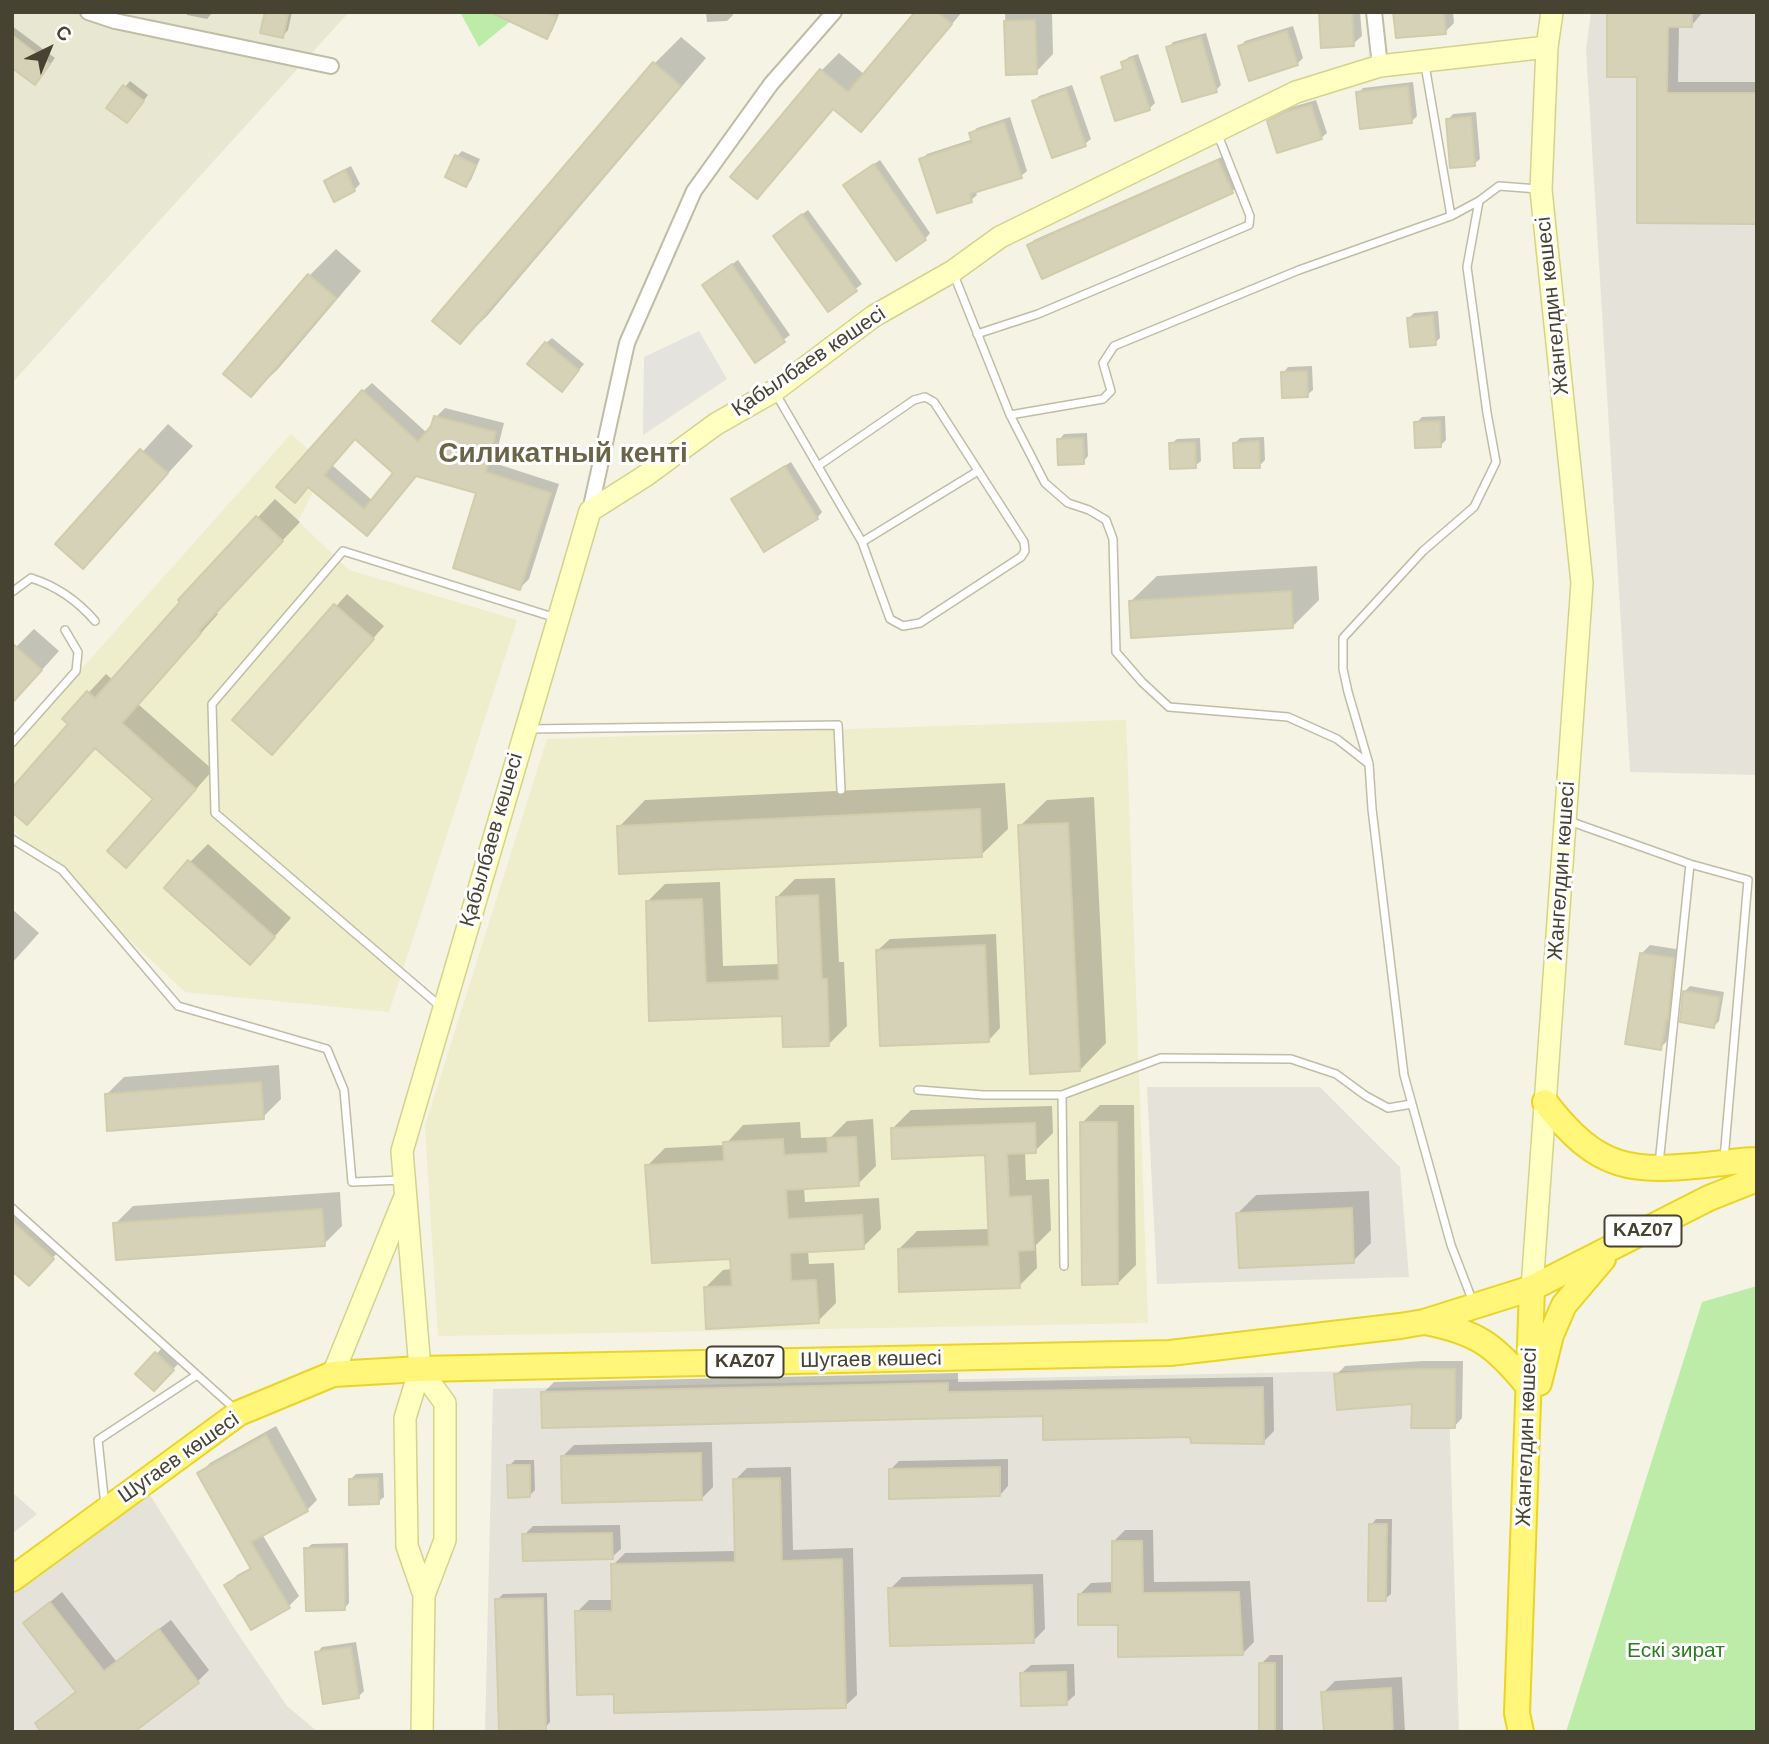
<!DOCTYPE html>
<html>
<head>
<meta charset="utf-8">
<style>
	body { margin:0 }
	#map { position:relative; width:1769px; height:1744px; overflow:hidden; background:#f4f3e4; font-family:Helvetica,sans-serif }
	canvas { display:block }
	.frame { position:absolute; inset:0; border:14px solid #464333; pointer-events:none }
	.north { position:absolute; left:14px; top:14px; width:70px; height:70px; -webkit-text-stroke:5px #fff; paint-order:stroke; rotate:43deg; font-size:19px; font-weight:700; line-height:28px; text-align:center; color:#464333 }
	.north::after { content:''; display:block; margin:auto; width:24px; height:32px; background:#464333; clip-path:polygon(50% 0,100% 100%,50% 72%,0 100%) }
</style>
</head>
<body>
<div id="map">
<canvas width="1769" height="1744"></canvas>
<div class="frame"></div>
<div class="north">С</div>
</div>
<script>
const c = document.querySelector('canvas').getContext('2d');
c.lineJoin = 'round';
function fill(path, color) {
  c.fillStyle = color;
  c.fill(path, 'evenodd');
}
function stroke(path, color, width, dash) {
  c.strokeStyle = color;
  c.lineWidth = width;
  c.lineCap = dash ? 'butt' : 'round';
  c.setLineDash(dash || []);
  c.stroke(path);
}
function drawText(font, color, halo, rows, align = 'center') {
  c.font = font + ' Helvetica,sans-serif';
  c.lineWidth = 6;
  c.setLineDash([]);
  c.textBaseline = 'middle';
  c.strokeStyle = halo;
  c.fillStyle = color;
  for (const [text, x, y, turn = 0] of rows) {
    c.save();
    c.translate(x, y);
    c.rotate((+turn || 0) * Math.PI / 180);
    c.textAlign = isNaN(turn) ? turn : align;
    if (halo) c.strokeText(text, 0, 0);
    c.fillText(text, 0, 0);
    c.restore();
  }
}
fill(new Path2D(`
	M12 12H349L12 383Z`), '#e8e7d1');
fill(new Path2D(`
	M1591 12H1757V775L1630 772 1586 50Z
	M1147 1087H1320L1400 1167 1409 1277 1157 1284Z
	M1448 1369 1459 1732H485L493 1389Z
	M12 1492 37 1514 12 1534Z
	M150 1495 236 1631 287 1706 318 1732H12V1587L64 1549Z`), '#e5e3d9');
fill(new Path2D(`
	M291 434 309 450 291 471 313 492 298 521 349 570 517 620 389 1012 185 992 12 829V747Z
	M1126 720 1148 1323 438 1336 425 1126 547 739Z`), '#eeedcc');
fill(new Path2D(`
	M460 12H522L479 47Z
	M1757 1286V1732H1566L1702 1302Z`), '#bdeca8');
fill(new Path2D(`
	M699 331 727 379 643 435 644 357Z`), '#e4e3dd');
fill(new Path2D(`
	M187 12H213L207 19 187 15Z
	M266 12H292L288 30 283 36Z
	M494 12H560L552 31 547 37Z
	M706 12H733V15L727 21 707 22Z
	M918 12H962L878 113 860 130 835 108 757 197 822 70 839 53 865 75Z
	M1005 12H1052L1053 54 1036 72 1007 73Z
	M1330 12H1360L1362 36 1353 44Z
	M1395 12H1453L1454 23 1445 32Z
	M1609 12H1703L1691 26 1679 25 1678 82H1757V222L1639 75Z
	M12 26 55 58 40 78 12 66Z
	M1293 26 1303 58 1297 64 1240 47 1245 41Z
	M1206 33 1221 85 1216 90 1168 48 1173 42Z
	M681 37 706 58 487 316 460 342 435 320 655 63Z
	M1138 54 1155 103 1149 109 1103 77 1107 73V76L1131 68 1130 64 1107 72 1124 66 1123 62 1129 57Z
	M130 81 148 95 132 116 125 87Z
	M1413 82 1417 116 1412 121 1358 93 1363 88Z
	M1072 85 1091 139 1085 144 1053 155 1034 102 1039 96Z
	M1316 100 1327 133 1321 138 1269 121 1275 116 1292 107Z
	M1476 112 1480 159 1474 164 1448 120 1453 114Z
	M1010 117 1027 171 1021 176 975 191 977 195 971 200 921 160 927 154 973 139 971 133 977 128Z
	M462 151 480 159 471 180 466 185 457 156Z
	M1224 156 1237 186 1232 192 1029 246 1034 240Z
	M880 160 930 233 925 239 851 180Z
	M351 166 360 184 354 190 334 200 326 181 331 176Z
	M808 210 862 284 828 310 780 231Z
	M336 249 361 271 278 369 251 395 310 275Z
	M738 260 790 335 756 360 704 285Z
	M1438 311 1440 338 1435 343 1409 318 1414 313Z
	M1757 323V352H1755V325Z
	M552 338 584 364 567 384 546 343Z
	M1312 366 1313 390 1307 395 1283 373 1288 367Z
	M372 383 427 433 436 417 445 408 504 423 494 463 559 484 529 579 520 588 478 492 417 475 367 534 309 485 363 391ZM355 438 396 473 373 501 332 465Z
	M1445 416 1446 440 1441 445 1416 423 1422 417Z
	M168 424 193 446 83 566 58 544Z
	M1087 433 1088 456 1083 462 1059 440 1064 434Z
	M1264 437 1265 460 1259 466 1235 443 1240 438Z
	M1200 438 1201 461 1195 466 1171 444 1177 439Z
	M791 462 822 512 817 518 733 499Z
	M275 499 300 522 215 612 218 614 138 704 213 770 144 848 155 799 96 747 27 823 71 724 64 719 106 674 113 680 182 602 180 600Z
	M1317 566 1319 600 1293 626 1130 602 1157 576Z
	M347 594 384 626 283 741 235 720Z
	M34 629 59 651 12 703V651Z
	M1005 783 1008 829 981 855 619 827 645 800Z
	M1094 797 1106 1043 1080 1070 1020 826 1047 800Z
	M208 844 291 918 268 944 190 862Z
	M835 878 839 962H844L847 1026 829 1044 784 1014 650 1020 647 902 665 884 720 882 723 966 780 964 777 897 795 879Z
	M12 909 39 933 12 963Z
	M996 934 1000 1028 989 1040 878 950 890 939Z
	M1650 945 1682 950 1669 1039 1660 1048 1641 954Z
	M1690 986 1724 992 1719 1021 1714 1026 1685 991Z
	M279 1065 281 1099 263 1117 106 1095 124 1077Z
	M1100 1105H1134L1136 1265 1118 1283 1082 1123Z
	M1052 1106 1053 1133 1035 1151H1025L1026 1180 1049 1179 1051 1230 1036 1245 1037 1268 1019 1286 899 1249 917 1231 990 1229 987 1154 893 1128 911 1110Z
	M873 1119 876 1166 858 1184 804 1187 805 1202 879 1198 881 1229 863 1247 808 1251 809 1264 834 1263 836 1303 818 1321 705 1288 723 1270 732 1269V1257L647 1166 665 1148 725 1145 743 1125 800 1122 801 1138 831 1137 847 1121Z
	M1369 1191 1371 1243 1353 1261 1238 1213 1256 1195Z
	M340 1192 342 1226 324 1244 115 1224 133 1206Z
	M12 1210 58 1252 29 1284 12 1268Z
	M162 1348 178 1364 154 1389 138 1373Z
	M1423 1361H1463L1462 1418 1454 1427 1414 1402 1336 1375 1345 1366Z
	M958 1373V1382L1273 1377 1274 1431 1263 1442 1192 1435 1044 1414 543 1393 554 1382Z
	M276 1426 317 1500 307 1510 262 1534 299 1596 289 1606 226 1586 237 1575 252 1567 200 1473 210 1463Z
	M712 1442 713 1487 701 1499 562 1457 574 1445Z
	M1008 1459V1486L1000 1495 890 1470 899 1461Z
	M515 1460H534L535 1490 530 1495 509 1466Z
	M791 1467 793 1550 853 1548 857 1695 845 1706 616 1692 577 1612 589 1600H613V1565L625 1553 736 1551 735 1480 747 1468Z
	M383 1473 384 1497 378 1502 350 1480 356 1474Z
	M1376 1519H1392L1391 1594 1385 1599 1371 1525Z
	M620 1525 621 1549 612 1557 524 1535 533 1526Z
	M1125 1530H1153L1154 1582 1250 1581 1254 1642 1242 1654 1119 1623 1080 1594 1091 1583 1114 1582 1113 1542Z
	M348 1543 349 1603 344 1609 306 1549 312 1544Z
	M1043 1574 1045 1629 1033 1641 890 1589 902 1577Z
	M62 1592 116 1661 171 1620 209 1670 198 1681 131 1732 37 1723 77 1690 25 1623Z
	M547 1593 550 1722 545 1728 497 1600 503 1594Z
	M356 1642 364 1691 358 1697 317 1653 322 1647Z
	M1270 1655H1283V1732H1260L1261 1664Z
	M1074 1664 1075 1695 1066 1703 1022 1673 1031 1665Z
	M1402 1677 1405 1732H1326L1323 1693 1335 1681Z`), '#0003');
const building = new Path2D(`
	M265 12 288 14 283 38 260 33Z
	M490 12H547L557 17 547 39Z
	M915 12H937L952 24 861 132 833 109 757 199 730 177 820 69 848 92Z
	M1319 12H1352L1354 46 1321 48Z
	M1393 12H1444L1446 34 1396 38Z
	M1607 12H1692V27H1668L1667 93H1757V224L1637 223V77H1607Z
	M1035 20 1037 74 1006 75 1004 21Z
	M1287 31 1298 65 1249 81 1238 46Z
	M12 35 50 64 35 85 12 68Z
	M1201 37 1217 92 1182 102 1166 47Z
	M1133 58 1150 110 1115 121 1101 77 1123 69 1121 62Z
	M653 62 681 86 460 344 432 321Z
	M123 85 144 101 127 123 106 108Z
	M1408 86 1412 123 1360 129 1356 92Z
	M1066 89 1086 146 1052 158 1032 101Z
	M1311 105 1322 139 1277 153 1267 121 1285 112Z
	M1471 117 1475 166 1450 168 1446 119Z
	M1004 122 1022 178 970 194 972 202 937 213 919 159 972 142 969 133Z
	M455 155 476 165 466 187 445 177Z
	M1218 160 1233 193 1042 279 1027 245Z
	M874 164 926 240 896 261 843 185Z
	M345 170 355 191 334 202 324 181Z
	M802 214 857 291 828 312 773 236Z
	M732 264 785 342 755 363 702 285Z
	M308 274 336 298 251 397 223 374Z
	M1433 315 1436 345 1410 347 1407 318Z
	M545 342 579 370 562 392 527 364Z
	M1307 371 1308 397 1282 398 1281 372Z
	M362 390 418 442 431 426 434 416 496 432 486 472 551 493 520 590 453 568 476 493 416 476 367 536 308 487 295 503 276 487ZM355 439 393 473 364 509 324 475Z
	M1440 421 1441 447 1415 448 1414 422Z
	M1083 438 1084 464 1058 465 1057 439Z
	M1259 441 1260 468H1234L1233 443Z
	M1195 442 1196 468 1170 469 1169 443Z
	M140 449 168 473 83 569 55 544Z
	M785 466 818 519 764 552 731 499Z
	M256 516 283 541 199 631 201 633 122 723 196 789 126 868 107 851 153 799 95 748 27 825 12 812V788L68 724 62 719 87 691 95 698 180 602 178 600Z
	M1291 591 1293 628 1131 638 1129 601Z
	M334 604 374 639 272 755 232 720Z
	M12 643 42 670 12 703Z
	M980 809 982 857 619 874 617 826Z
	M1068 823 1080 1071 1030 1074 1018 825Z
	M188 860 275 937 250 965 164 888Z
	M818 895 822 979H827L829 1046 783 1047 782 1016 649 1021 646 901 702 899 706 983 779 980 776 897Z
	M985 945 989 1042 880 1046 876 950Z
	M1640 953 1674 958 1668 1020H1666L1661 1050 1625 1044Z
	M1683 991 1720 997 1714 1028 1680 1022Z
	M261 1082 264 1119 107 1131 105 1094Z
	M1080 1122H1117L1118 1284 1082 1285Z
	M1035 1123 1036 1153 1007 1154 1009 1197 1031 1196 1034 1250 1018 1251 1020 1288 899 1292 898 1249 989 1246 985 1155 892 1159 891 1128Z
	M856 1137 859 1186 786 1190 788 1219 862 1215 864 1249 790 1253 791 1281 816 1280 819 1323 706 1329 704 1287 732 1286 730 1259 652 1263 645 1165 724 1161 723 1142 783 1139 784 1155 828 1153 827 1138Z
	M1352 1208 1354 1263 1239 1268 1236 1213Z
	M322 1209 325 1246 116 1260 113 1223Z
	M12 1221 54 1259 29 1286 12 1271Z
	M155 1352 174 1370 154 1391 135 1374Z
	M1414 1369H1455V1428H1411L1412 1404 1337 1410 1334 1374Z
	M948 1383V1392L1263 1387 1264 1444 1191 1443 1190 1437 1043 1440V1416L542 1428 541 1392Z
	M266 1435 308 1511 251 1542 290 1608 251 1630 224 1585 251 1569 197 1473Z
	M701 1453 702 1500 562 1503 561 1456Z
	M507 1465H530V1497L508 1498Z
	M1000 1467V1496L889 1499V1469Z
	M378 1478 379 1504 349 1505V1479Z
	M780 1478 782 1561 842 1559 846 1708 614 1713V1694L577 1695 575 1611H612L611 1564 735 1562 733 1479Z
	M1369 1524H1387L1386 1601H1368Z
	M612 1533 613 1559 523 1561 522 1534Z
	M1112 1541H1142L1143 1593 1239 1592 1243 1655 1118 1657V1625H1078V1594L1112 1593Z
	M304 1548H344L345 1610 306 1611Z
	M1032 1585 1034 1643 890 1646 888 1588Z
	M543 1598 546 1730 499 1731 495 1599Z
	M50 1602 104 1671 159 1629 199 1683 134 1732H41L35 1723 76 1692 23 1623Z
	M351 1647 359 1698 323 1704 315 1652Z
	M1259 1663H1275V1732H1259Z
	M1066 1672 1067 1705 1021 1706 1020 1673Z
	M1391 1688 1393 1732H1324L1321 1692Z`);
fill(building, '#d6d2b8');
stroke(building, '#d1ccab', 2);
const service = new Path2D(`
	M1425 65 1451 216
	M954 275 1010 415 1045 483 1068 503 1089 510 1106 520 1113 539 1116 652 1142 682 1169 707 1288 717 1337 739 1369 764
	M977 334 1038 314 1249 225 1250 216 1218 135
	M776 394 862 542 890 619 903 626 920 623 1021 557 1025 551 1024 542 934 402 925 397 914 400 818 466
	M1010 415 1103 399 1111 391 1103 363 1114 346 1299 270 1451 216 1479 201
	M862 542 978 471
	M12 592 31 578C56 586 77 600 95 621
	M528 729 838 725 841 790
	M12 743 76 671 78 652 65 630
	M1566 820 1690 864 1748 880 1724 1159
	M12 839 62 870 178 1006 327 1049 344 1090 352 1182 402 1180
	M441 1007 215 813 212 704 343 551 556 618
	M918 1090 983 1095H1062L1161 1058 1291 1059 1336 1074 1366 1096 1388 1108 1412 1104
	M1062 1095 1064 1266
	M1659 1164 1690 864
	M12 1208 236 1410
	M1473 1302 1451 1245 1404 1075 1372 809 1369 764 1348 692 1343 669V638L1423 551 1474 507 1496 462 1487 413 1467 267 1479 201 1499 186 1538 189
	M105 1506 98 1440 197 1375`);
const minor = new Path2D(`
	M88 12 115 21 331 66
	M1374 12 1380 66
	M590 511 627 343 694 191 771 84 834 12`);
const secondary = new Path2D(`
	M1532 1288 1582 583 1541 190 1547 47 1552 12
	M420 1369 445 1403V1540L424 1595
	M333 1374 404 1199
	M422 1732 424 1595 407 1546 405 1418 420 1369 402 1151 590 511 645 476 716 424 774 391 874 316 953 271 1000 237 1296 92 1380 66 1547 47`);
const trunk = new Path2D(`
	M1545 1102C1599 1172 1631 1173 1714 1164 1728 1163 1742 1160 1757 1160
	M1425 1322C1477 1332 1495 1345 1528 1386
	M1539 1383 1551 1335 1564 1305 1603 1259
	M12 1579 239 1413 333 1374 420 1369 1170 1353 1400 1326 1424 1322 1532 1288 1709 1198 1757 1179
	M1521 1732 1517 1713 1532 1288`);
stroke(service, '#c0bda6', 10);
stroke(minor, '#c0bda6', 18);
stroke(secondary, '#d4d38d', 24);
stroke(trunk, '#ebd427', 28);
stroke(service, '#fff', 7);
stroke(minor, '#fff', 14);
stroke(secondary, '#ffffc2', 21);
stroke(trunk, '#fff67a', 24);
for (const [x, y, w] of [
	[1643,1231,77],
	[745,1362,77]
]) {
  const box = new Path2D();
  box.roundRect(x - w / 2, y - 15.5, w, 31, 5);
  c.fillStyle = '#fff';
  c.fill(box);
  stroke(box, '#464333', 2);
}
drawText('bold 19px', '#464333', null, [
	["KAZ07",1643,1231],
	["KAZ07",745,1362]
]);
drawText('21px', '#464333', '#fff', [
	["Жангелдин көшесі",1553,306,-96],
	["Қабылбаев көшесі",809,362,-34],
	["Қабылбаев көшесі",492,840,-74],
	["Жангелдин көшесі",1562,871,-86],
	["Шугаев көшесі",871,1360,-1],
	["Жангелдин көшесі",1527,1437,-88],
	["Шугаев көшесі",179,1458,-35]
]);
drawText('21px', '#2d7d22', '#fff', [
	["Ескі зират",1676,1651]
]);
drawText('bold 28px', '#6a6549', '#fff', [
	["Силикатный кенті",563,454]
]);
</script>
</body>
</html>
